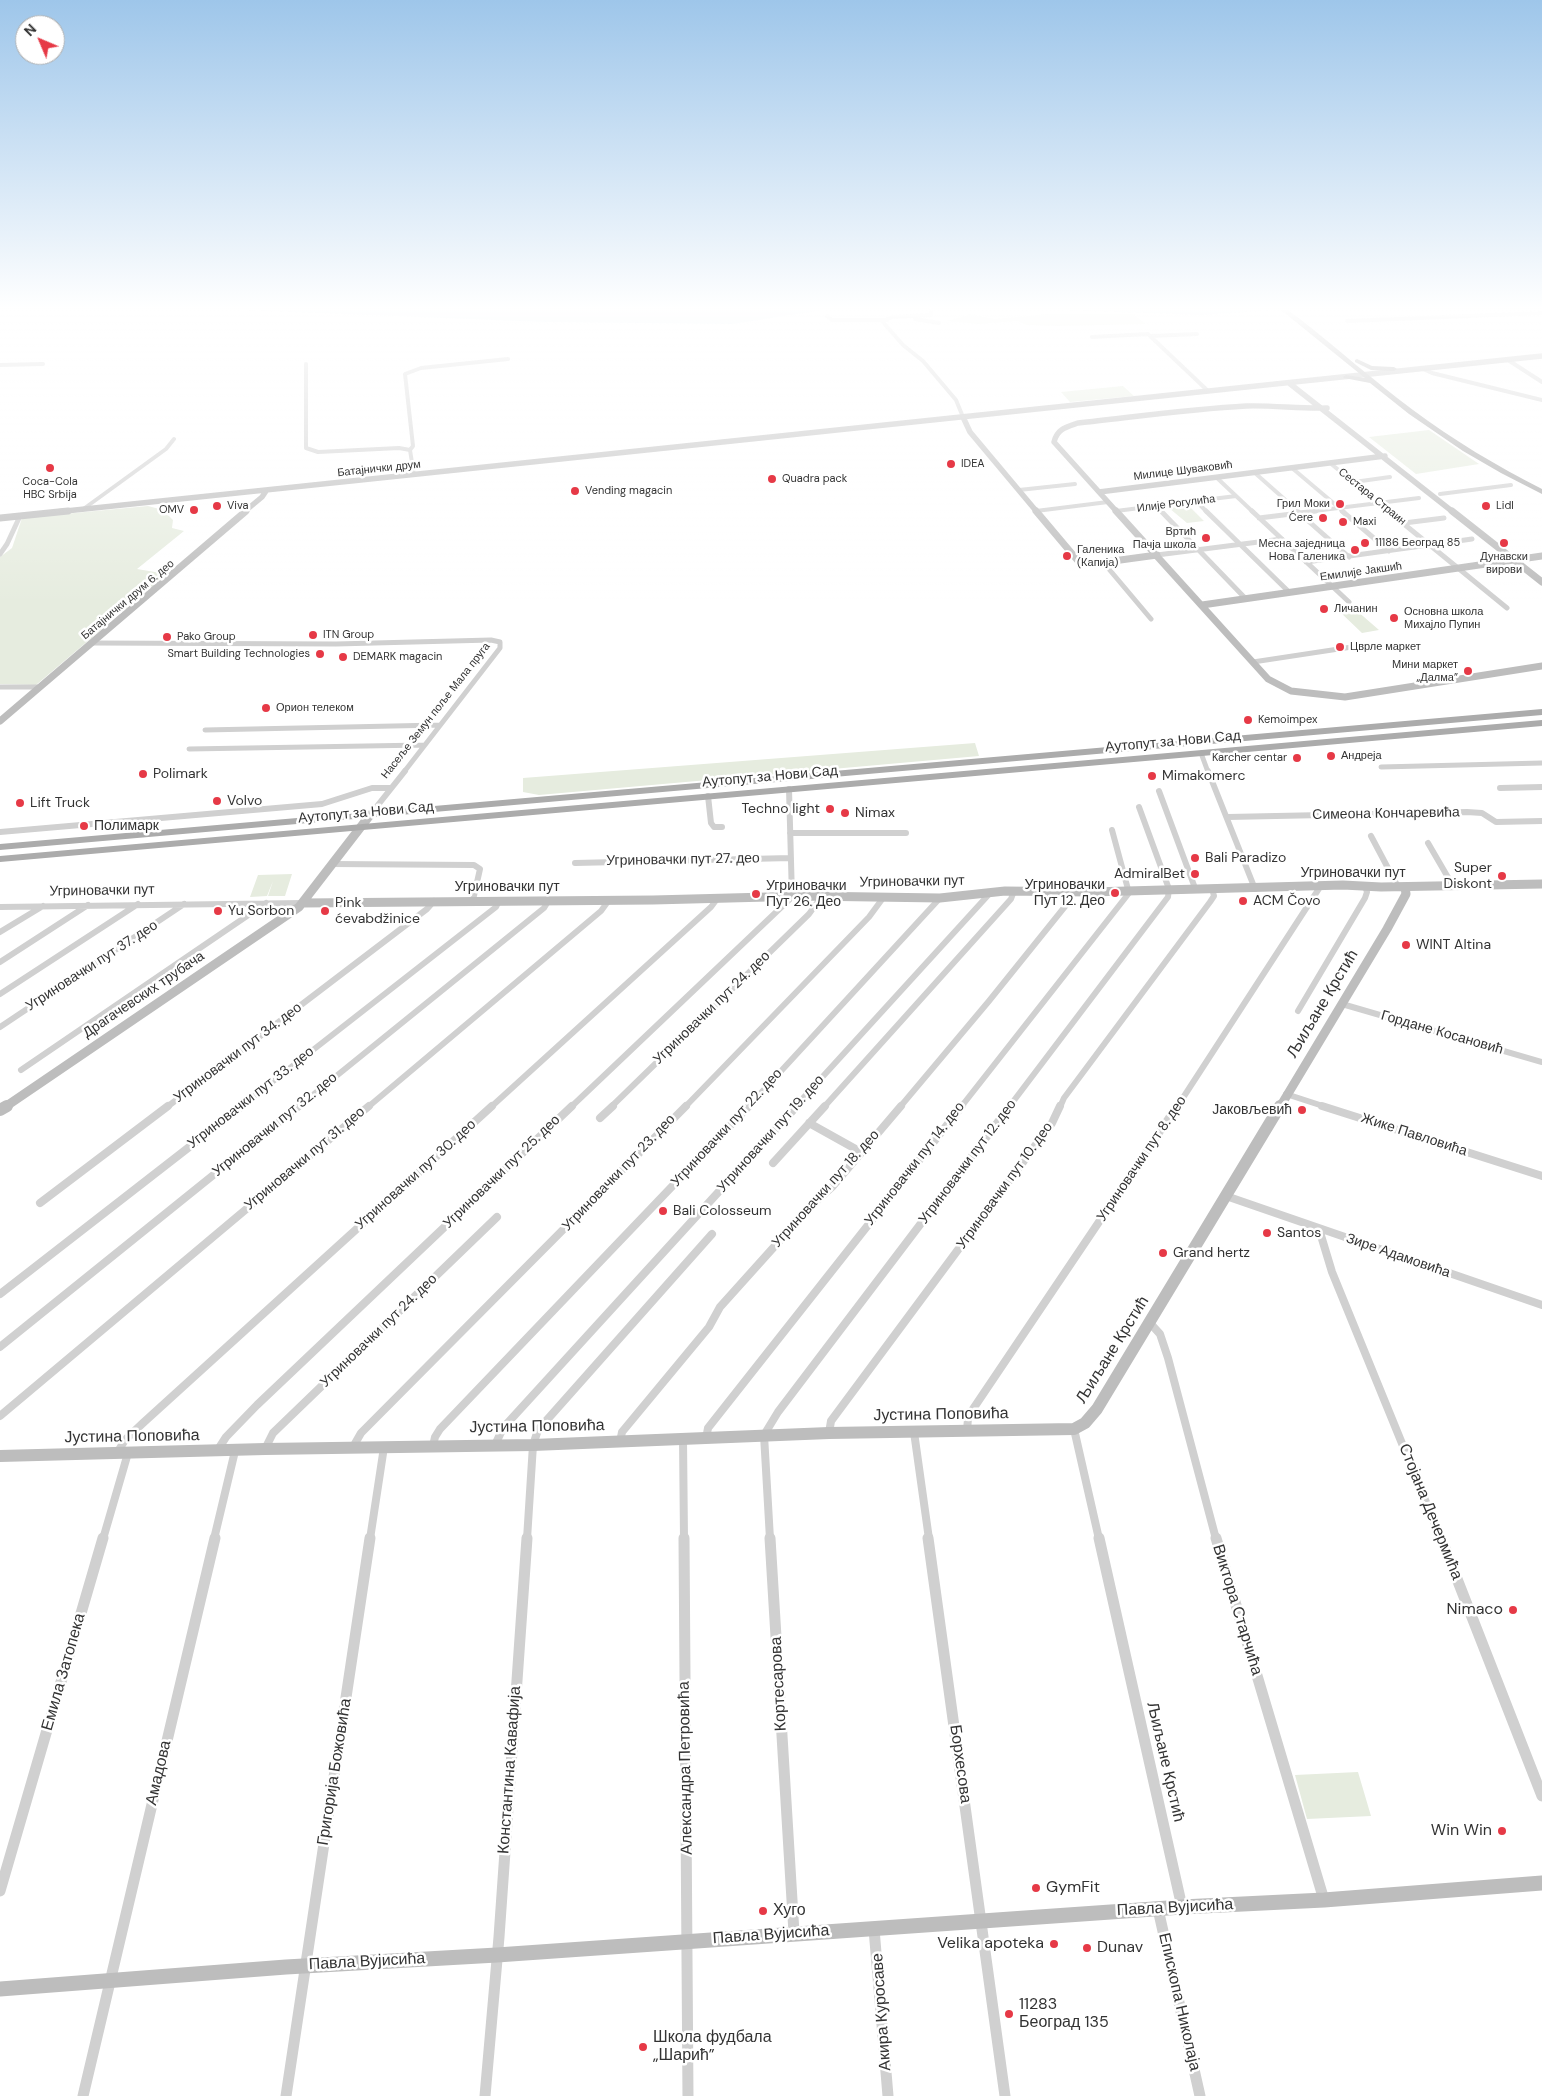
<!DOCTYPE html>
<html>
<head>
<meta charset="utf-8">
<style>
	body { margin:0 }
	#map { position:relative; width:1542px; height:2096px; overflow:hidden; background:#fff; font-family:"DM Sans",sans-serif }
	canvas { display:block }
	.north { position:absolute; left:15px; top:15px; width:50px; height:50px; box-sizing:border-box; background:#fff; border:1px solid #adadad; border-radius:50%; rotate:315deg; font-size:14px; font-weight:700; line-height:20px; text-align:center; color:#333 }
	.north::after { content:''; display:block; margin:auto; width:18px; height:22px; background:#e63946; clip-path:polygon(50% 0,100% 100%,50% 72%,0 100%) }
</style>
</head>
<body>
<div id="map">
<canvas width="1542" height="2096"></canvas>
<div class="north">N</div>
</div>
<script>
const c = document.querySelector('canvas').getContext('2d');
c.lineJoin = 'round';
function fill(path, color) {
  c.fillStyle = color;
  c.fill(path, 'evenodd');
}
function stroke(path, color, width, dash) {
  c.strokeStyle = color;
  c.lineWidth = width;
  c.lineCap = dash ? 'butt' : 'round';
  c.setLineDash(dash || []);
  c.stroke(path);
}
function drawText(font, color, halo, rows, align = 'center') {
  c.font = font + ' "DM Sans",sans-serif';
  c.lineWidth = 5;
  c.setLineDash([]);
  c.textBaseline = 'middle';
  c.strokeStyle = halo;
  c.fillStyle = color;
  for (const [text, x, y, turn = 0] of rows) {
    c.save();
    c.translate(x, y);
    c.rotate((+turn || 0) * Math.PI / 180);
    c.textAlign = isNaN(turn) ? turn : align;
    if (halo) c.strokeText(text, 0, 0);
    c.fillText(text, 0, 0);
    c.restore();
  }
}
fill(new Path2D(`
	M971 314 994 319 1048 314H1133L1146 324 1058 326 1026 325 1018 321 977 324 947 321Z
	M1123 386 1134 396 1070 402 1061 392Z
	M1429 430 1479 464 1416 474 1369 437Z
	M148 506 163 510 173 520 172 528 184 531 137 569 167 574 122 612 108 616 94 627 102 629 36 685 0 684V557L12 548 22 518Z
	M1189 506 1204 521 1187 523 1169 508Z
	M1356 610 1379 630 1362 633 1340 612Z
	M975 743 979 756 539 795 523 792V778Z
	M292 874 285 896H268L273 881 267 896 250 897 258 875Z
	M1358 1772 1371 1816 1307 1819 1295 1775Z`), '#e6ecdf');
fill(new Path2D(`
	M242 310H824L732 324 546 322Z
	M1062 310H1272L1203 315Z`), '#cfe2ee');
stroke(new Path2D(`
	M931 310V315L892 317 882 321 903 345 923 361 956 400 963 417
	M827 316 832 320H887
	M915 319 939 323
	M1347 321 1542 313
	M1151 336 1197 334
	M1092 337 1148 334 1208 391
	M1508 360 1542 382
	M306 364V448L318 452 399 448 410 450
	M0 365 43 364
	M1421 368 1432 373 1542 400
	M1330 463 1390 512
	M1292 468 1344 512
	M1255 473 1299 512
	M414 475 410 450 413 446 405 374 421 368 508 359
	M1216 477 1253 512
	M1354 482 1390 477
	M1019 490 1075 484
	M1440 494 1511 485
	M1196 501 1207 512
	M1156 506 1162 512
	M82 510 166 449 174 439
	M1036 511 1108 502
	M1116 511 1236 496
	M1306 512 1419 498`), '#d0d0d0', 4);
stroke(new Path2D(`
	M1161 511 1245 598
	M1206 511 1289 592
	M1252 511 1349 602
	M1297 511 1349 557
	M1342 511 1389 551
	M1388 511 1507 608
	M1259 518 1316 511
	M1404 523 1444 518
	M0 554 7 544 20 516
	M1157 555 1282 539
	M1103 562 1151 619
	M1306 562 1472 539
	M92 643 336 644 491 640 500 642V648L404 772
	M1253 662 1365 645
	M0 687H40
	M205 730 440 725
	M189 749 424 745
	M1201 753 1208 772
	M1381 767 1542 763`), '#d0d0d0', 5);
stroke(new Path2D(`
	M1208 771 1255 889
	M1500 788 1542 787
	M1159 791 1195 888
	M708 796 711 823 714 827H722
	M370 815 405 771
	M1228 817 1467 812 1482 813 1496 822 1542 821
	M0 832 322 804 372 788H391
	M790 833H906
	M1371 836 1398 887
	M1428 843 1453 886
	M575 863 791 858
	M332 864 474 865 480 869 473 900
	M0 907 303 903
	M0 932 43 906
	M0 962 88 905
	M0 994 138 904
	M1342 1004 1542 1062
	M1298 1011 1365 898 1367 892 1365 886
	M0 1027 184 904
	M21 1070 266 903
	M1286 1094 1326 1107
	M167 1107 427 909 434 901
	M240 1107 496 907 499 901
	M298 1107 544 908 549 900
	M368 1107 601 911 609 900
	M491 1107 711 907 717 899
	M571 1107 792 897 789 789
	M611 1107 809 914 822 896
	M685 1107 869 917 883 898
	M748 1107 940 898
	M795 1107 991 892
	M824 1107 1011 899 1014 891
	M900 1107 989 1001 1071 899 1072 892
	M961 1107 1129 893 1112 830
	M1009 1107 1168 897 1169 889 1139 807
	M1060 1107 1064 1098 1210 902 1214 896 1212 888
	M1177 1107 1320 887`), '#d0d0d0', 6);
stroke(new Path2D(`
	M1322 1106 1542 1176
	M600 1118 613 1106
	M809 1123 861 1152
	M773 1163 825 1106
	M1226 1196 1542 1305
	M40 1203 168 1106
	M1319 1229 1332 1272 1441 1539
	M0 1294 242 1106
	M1149 1322 1160 1334 1168 1358 1216 1539
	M0 1347 299 1106
	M0 1416 369 1106
	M1074 1429 1099 1539
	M967 1431 968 1418 971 1412 1177 1106
	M914 1432 929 1539
	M829 1433 831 1421 1052 1123 1060 1106
	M683 1439 684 1539
	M706 1439 708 1428 962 1106
	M620 1442 622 1432 709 1327 720 1307 809 1208 833 1186 901 1106
	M495 1445 503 1428 797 1106
	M433 1446 435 1437 440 1429 749 1106
	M353 1447 361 1433 686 1106
	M265 1449 273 1433 497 1217
	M217 1451 226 1437 257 1405 572 1106
	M117 1453 125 1440 143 1423 492 1106
	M103 1539 128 1453
	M214 1539 235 1451
	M370 1539 384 1447
	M527 1539 533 1445 538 1430 712 1234
	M770 1539 764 1435 778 1412 1010 1106`), '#d0d0d0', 8);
stroke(new Path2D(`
	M684 1538 688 2096
	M770 1538 794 1933
	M928 1538 1005 2096
	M1099 1538 1182 1907
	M1216 1538 1324 1900
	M1441 1538 1542 1796
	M0 1891 103 1538
	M1158 1909 1200 2096
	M874 1929 888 2096
	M83 2096 215 1538
	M286 2096 370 1538
	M485 2096 499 1937 527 1538`), '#d0d0d0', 11);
stroke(new Path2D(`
	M1289 383 1453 512
	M963 417 970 432 1037 512
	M1099 492 1385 456
	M56 512 1542 356
	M244 512 262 497 266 491
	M1117 512 1054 442C1057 429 1066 427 1078 423 1134 417 1190 409 1246 406 1273 405 1300 409 1327 408`), '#bdbdbd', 5.5);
stroke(new Path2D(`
	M1036 511 1079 562 1091 564 1157 555
	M1116 511 1268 679 1291 691 1345 697 1542 666
	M1452 511 1542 582
	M0 518 68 511
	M1202 605 1542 556
	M0 721 246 511`), '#bdbdbd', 7);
stroke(new Path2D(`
	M303 903 653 900 806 896 940 898 1005 891 1091 892 1343 885 1381 887 1542 884
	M5 1107 299 907 370 815
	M1280 1107 1387 929 1406 894 1405 887`), '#bdbdbd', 9);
stroke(new Path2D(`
	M0 1110 7 1106
	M0 1456 265 1449 533 1445 829 1433 1074 1429 1085 1423 1097 1409 1280 1106`), '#bdbdbd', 12);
stroke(new Path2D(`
	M0 1989 286 1967 497 1955 1182 1907 1324 1900 1542 1883`), '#bdbdbd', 15);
fill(new Path2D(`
	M1281 310H1288L1300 319C1338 349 1374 381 1413 410 1453 440 1497 466 1542 489V494L1501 473 1463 451 1409 414 1370 383 1344 378 1343 377 1346 375 1365 378Z
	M1357 359 1372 366 1394 367 1397 369 1394 371 1371 370 1355 362V360Z
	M1542 709V715L0 850V844Z
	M1542 720V726L0 862V856Z`), '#ababab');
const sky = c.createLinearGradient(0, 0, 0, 604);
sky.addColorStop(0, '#9ec6ea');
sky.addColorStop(0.51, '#fff');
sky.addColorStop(1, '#ffffff00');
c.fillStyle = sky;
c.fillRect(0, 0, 1542, 604);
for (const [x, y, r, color] of [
	[951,464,5,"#e63946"],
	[50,468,5,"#e63946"],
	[772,479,5,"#e63946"],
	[575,491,5,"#e63946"],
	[1340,504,5,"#e63946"],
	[217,506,5,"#e63946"],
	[1486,506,5,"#e63946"],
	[194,510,5,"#e63946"],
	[1323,518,5,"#e63946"],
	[1343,522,5,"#e63946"],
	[1206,538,5,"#e63946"],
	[1365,543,5,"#e63946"],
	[1504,543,5,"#e63946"],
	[1355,550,5,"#e63946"],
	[1067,556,5,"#e63946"],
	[1324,609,5,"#e63946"],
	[1394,618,5,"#e63946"],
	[313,635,5,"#e63946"],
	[167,637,5,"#e63946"],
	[1340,647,5,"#e63946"],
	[320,654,5,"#e63946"],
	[343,657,5,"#e63946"],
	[1468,671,5,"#e63946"],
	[266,708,5,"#e63946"],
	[1248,720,5,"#e63946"],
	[1331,756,5,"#e63946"],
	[1297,758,5,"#e63946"],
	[143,774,5,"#e63946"],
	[1152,776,5,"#e63946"],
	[217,801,5,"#e63946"],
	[20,803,5,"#e63946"],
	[830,809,5,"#e63946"],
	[845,813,5,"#e63946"],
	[84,826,5,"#e63946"],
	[1195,858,5,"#e63946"],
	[1195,874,5,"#e63946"],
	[1502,876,5,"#e63946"],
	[1115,893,5,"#e63946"],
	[756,894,5,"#e63946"],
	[1243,901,5,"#e63946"],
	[218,911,5,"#e63946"],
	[325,911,5,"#e63946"],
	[1406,945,5,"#e63946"],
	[1302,1110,5,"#e63946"],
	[663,1211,5,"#e63946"],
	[1267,1233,5,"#e63946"],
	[1163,1253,5,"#e63946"],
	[1513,1610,5,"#e63946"],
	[1502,1831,5,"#e63946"],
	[1036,1888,5,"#e63946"],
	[763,1911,5,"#e63946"],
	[1054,1944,5,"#e63946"],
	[1087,1948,5,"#e63946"],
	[1009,2014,5,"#e63946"],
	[643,2047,5,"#e63946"]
]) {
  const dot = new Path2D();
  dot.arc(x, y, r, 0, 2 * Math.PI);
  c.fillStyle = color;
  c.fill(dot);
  stroke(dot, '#fff', 2);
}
drawText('11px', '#333', '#fff', [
	["IDEA",961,464],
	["Quadra pack",782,479],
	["Coca-Cola",50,482,"center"],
	["HBC Srbija",50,495,"center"],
	["Vending magacin",585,491],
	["Грил Моки",1330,504,"right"],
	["Viva",227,506],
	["Lidl",1496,506],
	["OMV",184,510,"right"],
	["Ćere",1313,518,"right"],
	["Maxi",1353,522],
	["Вртић",1196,532,"right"],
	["Пачја школа",1196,545,"right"],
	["11186 Београд 85",1375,543],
	["Месна заједница",1345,544,"right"],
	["Нова Галеника",1345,557,"right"],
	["Галеника",1077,550],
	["(Капија)",1077,563],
	["Дунавски",1504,557,"center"],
	["вирови",1504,570,"center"],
	["Личанин",1334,609],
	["Основна школа",1404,612],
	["Михајло Пупин",1404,625],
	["ITN Group",323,635],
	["Pako Group",177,637],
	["Цврле маркет",1350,647],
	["Smart Building Technologies",310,654,"right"],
	["DEMARK magacin",353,657],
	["Мини маркет",1458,665,"right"],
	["„Далма”",1458,678,"right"],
	["Орион телеком",276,708],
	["Kemoimpex",1258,720],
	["Андреја",1341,756],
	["Karcher centar",1287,758,"right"]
], 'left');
drawText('11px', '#333', '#fff', [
	["Батајнички друм",379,469,-6],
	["Милице Шуваковић",1183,471,-7],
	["Сестара Страин",1372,497,39],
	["Илије Рогулића",1176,504,-7],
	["Емилије Јакшић",1361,572,-8],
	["Батајнички друм 6. део",128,600,-40],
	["Насеље Земун поље Мала пруга",436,711,-52]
]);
drawText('14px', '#333', '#fff', [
	["Аутопут за Нови Сад",1173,742,-5],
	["Аутопут за Нови Сад",770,777,-5],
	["Аутопут за Нови Сад",366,813,-5],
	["Симеона Кончаревића",1386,814,-1],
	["Угриновачки пут 27. део",683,860,-1],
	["Угриновачки пут",1353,873],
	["Угриновачки пут",912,882,-1],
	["Угриновачки пут",507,887],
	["Угриновачки пут",102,891,-1],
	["Угриновачки пут 37. део",92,966,-33],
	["Драгачевских трубача",144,995,-34],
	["Угриновачки пут 24. део",712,1008,-44],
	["Гордане Косановић",1442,1033,16],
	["Угриновачки пут 34. део",238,1053,-37],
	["Угриновачки пут 33. део",251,1098,-38],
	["Угриновачки пут 32. део",275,1125,-39],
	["Угриновачки пут 22. део",727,1128,-47],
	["Угриновачки пут 19. део",771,1134,-48],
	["Жике Павловића",1414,1135,18],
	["Угриновачки пут 31. део",305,1159,-40],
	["Угриновачки пут 8. део",1142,1159,-56],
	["Угриновачки пут 12. део",968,1162,-53],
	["Угриновачки пут 14. део",915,1164,-52],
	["Угриновачки пут 25. део",502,1172,-44],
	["Угриновачки пут 23. део",619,1173,-46],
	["Угриновачки пут 30. део",416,1175,-42],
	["Угриновачки пут 10. део",1005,1186,-54],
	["Угриновачки пут 18. део",826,1189,-48],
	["Зире Адамовића",1398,1256,19],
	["Угриновачки пут 24. део",379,1331,-44]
]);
drawText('14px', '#333', '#fff', [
	["Polimark",153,774],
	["Mimakomerc",1162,776],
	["Volvo",227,801],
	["Lift Truck",30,803],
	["Techno light",820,809,"right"],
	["Nimax",855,813],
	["Полимарк",94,826],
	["Bali Paradizo",1205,858],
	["Super",1492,868,"right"],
	["Diskont",1492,884,"right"],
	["AdmiralBet",1185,874,"right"],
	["Угриновачки",1105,885,"right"],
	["Пут 12. Део",1105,901,"right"],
	["Угриновачки",766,886],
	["Пут 26. Део",766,902],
	["ACM Čovo",1253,901],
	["Pink",335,903],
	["ćevabdžinice",335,919],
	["Yu Sorbon",228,911],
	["WINT Altina",1416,945],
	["Јаковљевић",1292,1110,"right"],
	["Bali Colosseum",673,1211],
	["Santos",1277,1233],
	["Grand hertz",1173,1253]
], 'left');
drawText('16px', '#333', '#fff', [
	["Љиљане Крстић",1323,1004,-59],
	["Љиљане Крстић",1113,1350,-58],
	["Јустина Поповића",941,1415,-1],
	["Јустина Поповића",537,1427,-1],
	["Јустина Поповића",132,1437,-1],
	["Стојана Дечермића",1430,1512,68],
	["Виктора Старчића",1237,1610,73],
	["Емила Затопека",64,1672,-74],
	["Кортесарова",779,1684,-93],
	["Љиљане Крстић",1165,1762,77],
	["Борхесова",960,1764,82],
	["Александра Петровића",686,1768,-91],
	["Константина Кавафија",510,1770,-86],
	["Григорија Божовића",335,1772,-81],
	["Амадова",159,1773,-77],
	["Павла Вујисића",1175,1908,-3],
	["Павла Вујисића",771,1935,-4],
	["Павла Вујисића",367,1962,-3],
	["Епископа Николаја",1179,2002,77],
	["Акира Куросаве",882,2012,-94]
]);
drawText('16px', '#333', '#fff', [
	["Nimaco",1503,1610,"right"],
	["Win Win",1492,1831,"right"],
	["GymFit",1046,1888],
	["Хуго",773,1911],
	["Velika apoteka",1044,1944,"right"],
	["Dunav",1097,1948],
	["11283",1019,2005],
	["Београд 135",1019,2023],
	["Школа фудбала",653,2038],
	["„Шарић”",653,2056]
], 'left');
</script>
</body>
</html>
